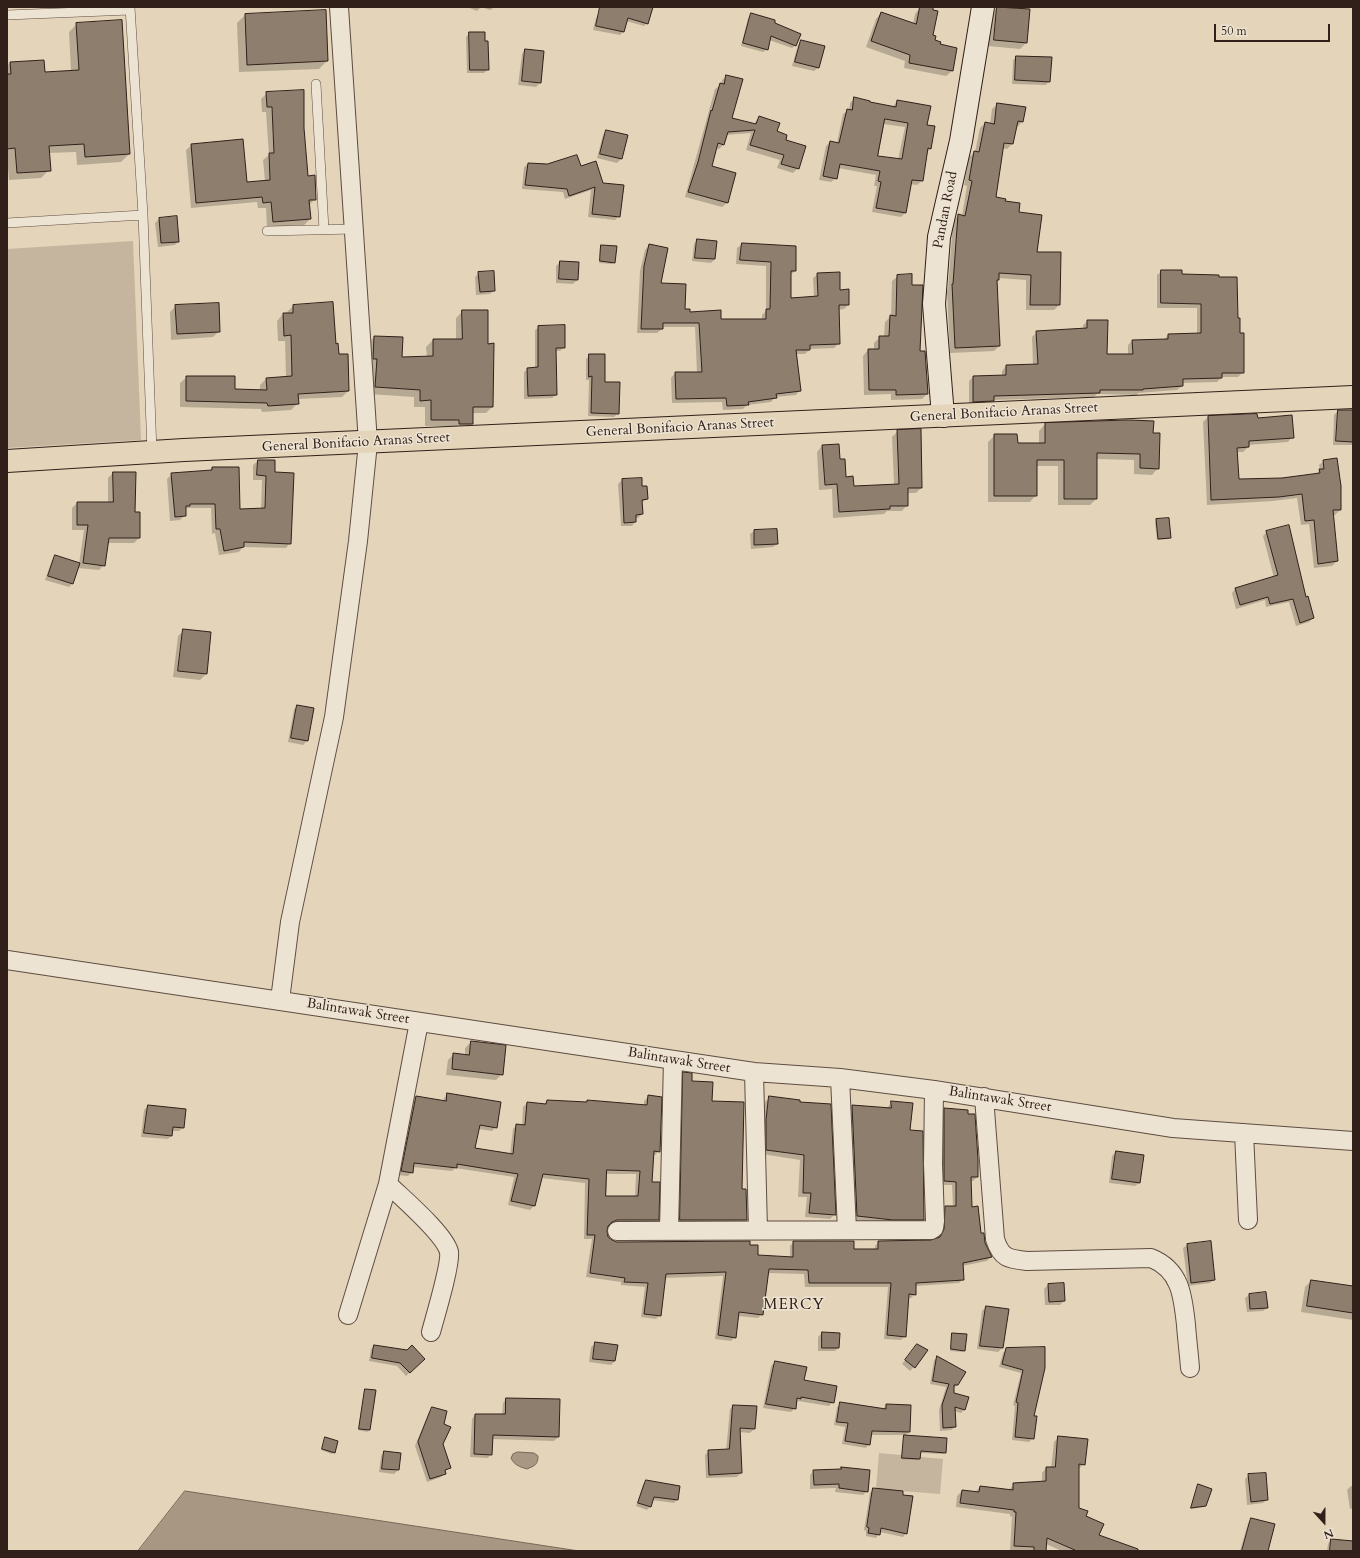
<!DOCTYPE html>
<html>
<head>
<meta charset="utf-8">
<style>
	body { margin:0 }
	#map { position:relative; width:1360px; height:1558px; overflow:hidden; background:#e4d4b9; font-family:Cardo,serif }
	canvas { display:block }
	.frame { position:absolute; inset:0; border:8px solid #31201a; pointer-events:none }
	.north { position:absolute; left:1304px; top:1502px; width:40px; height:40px; -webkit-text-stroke:3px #ede3d2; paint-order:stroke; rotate:159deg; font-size:11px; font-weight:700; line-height:16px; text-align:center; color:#31201a }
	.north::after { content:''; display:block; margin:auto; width:14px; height:18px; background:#31201a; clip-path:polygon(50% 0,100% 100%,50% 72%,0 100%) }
	.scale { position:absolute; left:1214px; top:24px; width:116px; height:18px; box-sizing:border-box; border:2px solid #31201a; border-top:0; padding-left:5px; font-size:12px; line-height:14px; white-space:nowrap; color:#31201a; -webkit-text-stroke:3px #ede3d2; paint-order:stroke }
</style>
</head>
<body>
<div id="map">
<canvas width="1360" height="1558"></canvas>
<div class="frame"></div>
<div class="north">N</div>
<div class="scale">50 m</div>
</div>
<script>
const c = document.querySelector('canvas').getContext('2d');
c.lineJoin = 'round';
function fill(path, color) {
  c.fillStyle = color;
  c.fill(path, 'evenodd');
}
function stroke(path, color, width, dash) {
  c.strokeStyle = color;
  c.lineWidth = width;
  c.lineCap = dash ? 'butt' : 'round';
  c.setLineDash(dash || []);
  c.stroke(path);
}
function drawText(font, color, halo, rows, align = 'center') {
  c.font = font + ' Cardo,serif';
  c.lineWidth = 3;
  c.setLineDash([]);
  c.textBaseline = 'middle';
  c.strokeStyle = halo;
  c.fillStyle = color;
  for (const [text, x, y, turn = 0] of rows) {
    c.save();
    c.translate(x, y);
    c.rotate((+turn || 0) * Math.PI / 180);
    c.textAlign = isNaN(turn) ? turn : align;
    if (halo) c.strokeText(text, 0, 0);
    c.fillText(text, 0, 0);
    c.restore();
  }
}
fill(new Path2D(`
	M133 241 141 440 7 448V249Z
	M879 1453 943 1459 940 1494 876 1489Z`), '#c6b59e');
const water = new Path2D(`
	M518 1452 534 1453 538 1456C538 1465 534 1466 527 1469 520 1467 514 1465 511 1458L513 1454Z
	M185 1491 579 1551H138Z`);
fill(water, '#a79783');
stroke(water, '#786759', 1);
fill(new Path2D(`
	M467 7H481L477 11Z
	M481 7H495L490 10Z
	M604 7 647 23 644 26 626 21 623 32 620 35 593 30 596 18Z
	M998 7 1029 10 1026 43 1020 49 988 46 992 13Z
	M920 8 934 41 939 45 956 49 952 71 946 76 904 68 905 61 866 47 876 19 881 13 913 24 915 14Z
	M751 14 773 24 796 45 792 48 769 40 767 49 763 52 741 46 748 18Z
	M245 15 327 61 319 69 239 72 237 23Z
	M77 24 129 154 121 162 77 165 76 152 48 153 49 170 41 178 9 180 7 156V66L10 63 44 73 71 71 69 32Z
	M470 33 488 69 484 73H467L466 37Z
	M801 41 818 68 814 71 792 66 798 45Z
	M525 50 540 83 536 87 518 85 522 54Z
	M1017 57 1049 81 1046 85 1012 84 1013 60Z
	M727 76 731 119 754 124 759 117 784 140 798 168 793 173 777 168 780 160 746 150 751 133 726 135 724 144 719 149 715 148 711 167 735 174 727 203 722 207 685 197 715 89 721 85 722 80Z
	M267 93 303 128 307 177 315 199 309 205 310 219 304 225 267 227 266 208H258L257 202 191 208 186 150 192 145 246 183 265 181 263 160 269 155 266 112H262L261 99Z
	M855 98 869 103 892 108 897 101 926 126 930 149 926 153 922 181 917 185 910 184 905 213 901 217 872 212 877 186H874L876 175 838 168 836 178 831 182 819 180 826 146 830 142 837 143 843 114 849 110 850 103ZM883 124 905 127 898 160 877 157Z
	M998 104 1022 122 1017 127H1016L1012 144 1007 149 1002 148 995 198 1004 202 1018 213 1059 305 1054 310H1026V280L998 278 996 281 999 346 994 351 950 353 947 291 948 289 953 221 958 216H962L967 186 964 185 969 157 975 152 980 128 985 123 990 124 992 109Z
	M607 131 626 136 621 159 617 163 597 158 603 135Z
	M528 164 580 167 602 184 619 216 615 220 588 217 591 190 565 199 563 192 522 189 524 167Z
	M159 219 178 241 175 245 158 247 155 223Z
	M697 240 715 259 711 263 692 261 694 244Z
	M742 244 795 271 790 275V299L814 298 813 278 818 274 839 291 848 305 844 309 838 310 839 343 834 348 810 349 805 354H796L800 390 796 395 775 397 771 402 747 405 743 409 723 410 722 402 672 403 671 378 675 373H697L695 327H662V329L657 333H637L640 271 645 250 649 245 660 284 684 310 720 320H762V315L766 311V266L736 264 737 248Z
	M602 246 614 262 612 264 599 263 600 247Z
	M560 262 577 280 573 284 556 283V266Z
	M1162 271 1181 275 1237 319 1243 372 1238 377H1222L1217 382 1182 383V386L1177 390 1138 393 1137 395 1097 394 1094 397 993 400 988 405 969 406V381L973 377 1002 376V371L1006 366 1033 365 1032 337 1037 332 1083 329V325L1088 321 1106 355H1128V345L1132 341 1164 340 1168 335 1197 334V308H1157V275Z
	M479 273 494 290 490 294 476 295 475 277Z
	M898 276 919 352H924L927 394 922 399 891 400V394L864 395 863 356 868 350H874V343L880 337H884L885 322 891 316 892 281Z
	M176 306 219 331 213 337 171 340 170 312Z
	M293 306 335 345 348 391 342 397 297 399 298 403 291 410 262 412 261 409 180 407V383L187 377 234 390 260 391V385L266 379 286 377 285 341H278L277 321 283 314H287V312Z
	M463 311 487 345 492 407 486 413H472V424L466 431H453V426H425V407H414V397L369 394 368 344 374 337 401 358H427L426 347 433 340H456V318Z
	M539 327 564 347 560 351H555L556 395 552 398 524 399V372L528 369 535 368V330Z
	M590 355 618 413 614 417 588 416 589 380H586V359Z
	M1353 410V445H1333L1334 415 1338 411Z
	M1208 417 1257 419 1292 437 1288 442 1248 445V447L1243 452H1237L1238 480 1282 479 1315 475 1320 470 1319 465 1324 461 1340 510 1335 515H1332L1337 561 1332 566 1314 568 1309 524 1301 525 1297 498 1273 501 1207 505 1203 422Z
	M1045 424 1152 434 1158 468 1152 475 1134 474V460L1096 459V499L1090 505H1058V466H1036V495L1030 502H988V442L995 435 1017 444H1039V431Z
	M898 431 921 488 916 493H907V505L902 511H887L884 514 833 518 832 489 819 490 817 452 822 446 839 461 845 478 853 488 894 485 892 437Z
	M258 461H274V473L290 543 286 548 243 547 239 552 219 555 215 533 212 534 211 508H186L185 515 180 520 170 521 167 479 172 474 209 471 212 468 239 510 261 509 262 480H253V465Z
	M113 473 134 513H139V538L134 543H107L104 565 99 570 78 568 72 584 69 587 45 580 52 560 56 556 79 564 84 530H72V508L77 503H108V478Z
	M641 479V487L647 499 641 503 642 514 638 518H635V522L632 526H621L618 484 622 480Z
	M1156 520 1170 537 1168 539 1157 540 1155 522Z
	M754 531 777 544 773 547 751 549 750 534Z
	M1267 532 1306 598 1313 618 1309 622 1296 626 1289 602 1266 607 1265 600 1236 609 1232 593 1235 589 1274 578 1263 536Z
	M184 630 206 674 200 680 173 677 178 636Z
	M298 706 313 708 307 741 303 745 288 742 294 709Z
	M471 1042 502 1074 496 1080 446 1075 448 1060 454 1054 465 1055V1048Z
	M684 1073 711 1102 741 1190 746 1220 742 1224H676L679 1077Z
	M448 1094 496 1127 492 1131 478 1129 474 1149 510 1154 513 1129 517 1125 522 1126 523 1107 527 1103 544 1105 547 1101 585 1103 587 1101 644 1106V1101L648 1097 659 1151 655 1155H652L651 1183 658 1220 654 1224H612L607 1226 606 1231 607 1237 612 1241 617 1242 749 1246 757 1256 790 1258V1246L794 1242 853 1250H875V1246L879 1242H931L938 1238 941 1234V1211L945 1207H953L952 1185H941V1113L945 1109 977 1177 973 1181H970L971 1208 991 1257 987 1261 962 1266 963 1279 959 1283 915 1286V1294L911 1298H908L905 1336 901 1340 884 1339 888 1287H805L804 1274 768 1273 762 1314 758 1318 738 1316 735 1337 731 1341 715 1339 723 1276 664 1278 660 1315 656 1319 641 1317 645 1287 621 1285V1282L586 1277 592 1239H584L585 1183 541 1178 534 1206 530 1210 508 1205 514 1177 455 1168 452 1171 413 1167 412 1172 408 1176 398 1175 412 1101 416 1097 443 1101 444 1098ZM606 1174H636L635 1197H605Z
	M770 1097 799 1101 835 1214 830 1219 805 1217 807 1197H798L800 1160 762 1154 761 1125 765 1102Z
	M892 1102 923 1219 918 1224H887L852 1221 847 1111 852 1106 887 1108Z
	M148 1106 183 1128 179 1131H172L171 1136 168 1139 141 1137 144 1110Z
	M1116 1152 1139 1183 1135 1186 1109 1183 1112 1156Z
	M1187 1245 1214 1280 1210 1283 1188 1286 1183 1248Z
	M1311 1281 1353 1287V1320L1301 1312 1305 1287Z
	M1048 1285 1064 1301 1060 1305H1045L1044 1289Z
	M1249 1295 1267 1308 1263 1311 1247 1312 1245 1298Z
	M986 1307 1007 1310 1002 1348 998 1352 977 1349 982 1311Z
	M822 1333 838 1348 835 1351H818V1337Z
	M953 1334 964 1350 963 1352 950 1351 951 1336Z
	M595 1344 617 1346 615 1361 611 1365 589 1362 591 1347Z
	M374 1346 424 1359 406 1376 397 1366 369 1361 371 1349Z
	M1044 1348 1032 1417 1033 1438 1029 1442 1012 1440 1015 1406 1013 1405 1021 1373 999 1367 1003 1353 1007 1349Z
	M914 1349V1367L910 1371 902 1364Z
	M938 1357 957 1385 953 1389V1393L968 1398 964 1410 961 1413 954 1411 955 1427 951 1430 940 1431 939 1410 946 1387 930 1384 934 1360Z
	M775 1362 803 1381 833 1402 829 1406 798 1401 795 1408 791 1412 763 1408 771 1366Z
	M365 1390 375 1391 369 1430 367 1432 358 1430 364 1391Z
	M506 1399 559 1400 558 1437 554 1441 492 1439 491 1454 488 1458 470 1457 472 1419 475 1415H502L503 1403Z
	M841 1404 883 1409 886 1405 909 1432 905 1436 945 1453 943 1454 920 1453 919 1459 918 1460 901 1459 903 1438 905 1435H871L869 1444 866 1448 842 1444 845 1427 834 1425 837 1407Z
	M733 1406 754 1429 750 1433 739 1432 741 1473 737 1477 706 1478 705 1455 709 1451H726L730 1409Z
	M433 1408 442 1424V1444L450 1467 444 1472 445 1473 441 1477 427 1482 415 1446 429 1412Z
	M326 1438 334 1452 332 1454 321 1450Z
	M1058 1438 1084 1464 1078 1469V1508L1097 1536 1141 1551H1062L1046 1544 1045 1551 1010 1550 1012 1516 1010 1517V1514L956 1507 957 1496 962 1491 975 1492 980 1487 1009 1490 1014 1484 1042 1483V1473L1046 1468H1051L1054 1442Z
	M384 1452 400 1454 398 1470 394 1474 379 1472 381 1456Z
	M842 1468 867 1491 863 1495 835 1492 836 1488 810 1489V1475L814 1471 839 1470Z
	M1249 1475 1267 1499 1263 1503 1247 1505 1245 1479Z
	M646 1481 677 1500 674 1503 652 1500 650 1507 647 1510 636 1506 643 1484Z
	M1351 1486H1353V1508L1350 1509 1347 1490Z
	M1197 1487 1206 1506 1204 1507 1190 1509Z
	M873 1489 906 1533 903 1537 880 1532 876 1538 866 1536V1531L864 1530 870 1493Z
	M1252 1519 1267 1551H1240L1248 1523Z
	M1331 1540 1353 1542V1551H1327L1328 1544Z`), '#0003');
const building = new Path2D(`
	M600 7H653L648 24 628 18 624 32 596 26Z
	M920 7H933V10L938 11 933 35 936 36 935 40 941 42 940 44 957 48 953 71 909 63 910 55 871 41 881 12 916 24Z
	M997 7 1030 9 1027 43 994 40Z
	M326 10 328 61 247 65 245 14Z
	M751 13 775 20V23L801 34 796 46 771 36 768 50 743 43Z
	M122 20 130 154 85 157 84 144 49 146 51 171 17 173 15 148 7 149V74H11L10 62 44 60 45 72 79 70 76 23Z
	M469 32H485V41H488L489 70H470Z
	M801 40 825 46 819 68 795 62Z
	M525 49 544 51 541 83 522 81Z
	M1016 56 1052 57 1050 82 1015 80Z
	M726 75 743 79 732 118 756 124 759 116 780 123 777 131 787 135 786 140 806 146 799 169 781 164 784 155 750 145 755 130 728 132 724 145 718 143 712 166 736 173 728 203 688 192 698 162 711 110 712 111 720 83 724 84Z
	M304 90V128L308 176 315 175 316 200H309L311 219 273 222 271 202 263 203 262 197 196 203 191 144 243 139 247 182 270 180 269 153H274L272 107H267L266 92Z
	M854 97 870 101V102L896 107 897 100 931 106 927 125 935 126 931 149 928 148 923 181 912 180 906 213 876 208 881 182 878 181 880 171 840 164 837 179 823 176 830 141 839 143 847 109 852 110ZM885 119 908 123 902 159 878 156Z
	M997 103 1026 107 1023 122 1018 121 1013 144 1004 143 996 197 1006 199 1005 201 1020 203 1019 212 1042 215 1037 252H1061L1060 305H1030L1031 275 999 273V280H997L1000 346 955 348 952 284H953L958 214 965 216 972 181 969 180 974 151 979 152 985 122 994 124Z
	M606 130 628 135 622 159 600 154Z
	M577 155 581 166 596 161 603 183 624 185 620 217 592 214 595 187 569 196 567 189 525 185 528 163 547 164Z
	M177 216 179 242 161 243 159 218Z
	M697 239 717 241 715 259 695 258Z
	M742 243 796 246V271H791V298L818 296 817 273 840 272V290L849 289V305H839L840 344 810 345V350H796L801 391 776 394 777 398 748 402 749 405 727 406 726 398 676 399 675 372H702L699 323H663V329H641L644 266 649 244 668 248 661 283 686 284 685 309H690V312L721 310V319H766V309H770L771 262 740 260Z
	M601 245 617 246 615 263 600 261Z
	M560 261 579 262 578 280 559 279Z
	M1161 270H1182V274L1219 275V277H1237L1238 318H1240V333H1244V373H1222V378L1183 379V386L1143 389V390H1100V393L994 396V401L973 402V376L1006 375V365L1038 364 1036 331 1087 328V320H1108L1107 354H1133L1132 340 1168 339V334L1201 333V304L1161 303Z
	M494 271 495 291 480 292 478 272Z
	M912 274V285H923L920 351H925L928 394 896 395V390H869L868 349H879V336H889L890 315 896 316 897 275Z
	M333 302 336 344 338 343 339 354H348L349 391 298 394 299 404 268 406 267 403 186 401V376H235V389L267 390 266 378 292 376 291 335 284 336 283 313H293V305Z
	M219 303 220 332 177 334 175 305Z
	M462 310H488V344L494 343 493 407H473V424H459V420H431V400L420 401V390L375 387 377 359H373L374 336 403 337 402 357 433 356V339H462Z
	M565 325V348H556L557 395 528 396 527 368 538 367V326Z
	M589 354H605V382H620L619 414 591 413 592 376 589 377Z
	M1338 410H1353V442L1336 441Z
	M1257 414 1258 418 1292 415 1294 438 1249 441V447L1237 448 1239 479 1282 478 1320 473 1319 469H1324L1323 460 1337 458 1341 486V510H1333L1338 561 1318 564 1314 520 1305 521 1302 494 1279 497 1211 500 1208 416Z
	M1129 420 1154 421 1153 433H1160L1159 469 1140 468V454L1097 453V499H1064V460H1037V496H994V434H1017L1018 443H1045V423Z
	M921 429 922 488H908V506H890V509L839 512 837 484 825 485 822 445 839 444 840 459H845L846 477 853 476 854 486 899 484 897 430Z
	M258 460H275V472L294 473 291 544 244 542V547L224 551 220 529H216L215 504H190V506H186V516L175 517 171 473 212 470V467H239L240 509 265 508 266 476 257 475Z
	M113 472H136L135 512H140V538H109L105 566 83 563 88 525H77V502H113Z
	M642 478V486H647L648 499 642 500 643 514 636 515V522L624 523 622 479Z
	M1169 518 1171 538 1158 539 1156 519Z
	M1289 525 1306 597 1308 596 1314 618 1300 623 1293 599 1270 604 1268 597 1240 605 1235 588 1278 575 1266 531Z
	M777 529 778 544 754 545V530Z
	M55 555 80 563 73 584 48 576Z
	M183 629 211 632 207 674 178 671Z
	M297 705 314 708 308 741 291 738Z
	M471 1041 506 1045 503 1075 452 1069 453 1053 469 1055Z
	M683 1072 692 1073V1081L713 1082 712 1101 744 1102 742 1189H746L747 1220H680Z
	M447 1093 501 1102 497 1128 480 1125 475 1148 513 1154 516 1124 525 1125 527 1102 546 1104 547 1100 587 1102V1100L647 1105 648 1095 662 1097 660 1152 654 1151 652 1182H660L659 1220H617L612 1222 608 1226 607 1231 608 1237 612 1240 617 1242 750 1241V1245H758V1255L793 1257V1241H854V1249H878V1241L931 1240 940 1237 944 1229 945 1206H956V1182L944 1181V1108L968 1110V1114H975L978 1160V1177H971L972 1207 978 1206 981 1233H984L985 1243 992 1257 963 1263 964 1280 916 1283V1295L909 1294 906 1337 887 1335 891 1283H809L808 1270 769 1269 763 1315 739 1312 736 1338 718 1335 726 1272 666 1274 661 1316 644 1314 648 1283 624 1282 625 1278 590 1273 595 1235H587L589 1179 543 1174 535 1206 511 1201 518 1174 457 1164V1168L414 1163 413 1173 401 1171 416 1096 446 1101ZM607 1170 640 1171 638 1196H606Z
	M769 1096 800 1100V1102L831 1104 836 1215 809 1213 811 1193H803L804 1155 766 1150V1120Z
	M891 1101 913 1103 910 1130 923 1131 924 1220H893L857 1216 852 1105 891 1108Z
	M148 1105 186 1109 184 1128 173 1127 172 1136 144 1133Z
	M1116 1151 1144 1155 1140 1183 1112 1179Z
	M1211 1241 1215 1280 1191 1283 1187 1244Z
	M1311 1280 1353 1286V1313L1307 1306Z
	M1064 1283 1065 1301 1049 1302 1048 1284Z
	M1266 1292 1268 1308 1250 1309 1249 1294Z
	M986 1306 1009 1309 1003 1348 980 1346Z
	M822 1332 840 1333 839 1348H822Z
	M952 1333 967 1334 965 1351 951 1349Z
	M595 1342 618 1345 615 1361 593 1359Z
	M917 1344 928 1350 915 1368 905 1360Z
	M374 1345 407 1350 412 1345 425 1359 410 1373 400 1363 372 1358Z
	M1045 1347V1368L1034 1416H1037L1034 1439 1015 1437 1018 1403 1016 1402 1023 1370 1002 1364 1006 1348Z
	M937 1356 966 1372 958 1385H954V1393L969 1397 965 1410 955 1407 956 1427 943 1428 942 1405 949 1384 933 1381Z
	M775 1361 807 1367 804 1380 837 1386 834 1403 801 1397V1399L797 1398 796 1409 766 1404Z
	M365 1389 376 1390 370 1430 359 1429Z
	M506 1398 560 1399 559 1437 493 1435 492 1455 474 1454 475 1414H505Z
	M840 1402 886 1409V1404L911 1405 910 1432 872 1431 870 1445 845 1441 848 1423 837 1422Z
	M733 1405 757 1406 755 1429 740 1428 742 1473 709 1475 708 1450 729 1449Z
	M432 1407 447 1411 444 1424 451 1427 443 1444 451 1468 445 1470 446 1474 430 1479 418 1442Z
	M904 1435 947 1438 946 1453 921 1451 920 1459 902 1458Z
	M1058 1436 1088 1439 1085 1465 1079 1464V1508L1088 1511 1086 1516 1104 1524 1099 1535 1138 1549V1551H1077L1047 1538 1046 1551H1034V1547L1014 1546 1016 1512H1014V1510L960 1503 962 1490 979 1492 980 1486 1013 1490V1483L1046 1481V1467H1055Z
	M325 1437 338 1441 335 1453 322 1449Z
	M384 1451 401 1453 399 1470 382 1469Z
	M841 1467 870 1470 868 1492 839 1488V1484L814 1485 813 1470 841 1469Z
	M1266 1473 1268 1500 1251 1502 1248 1474Z
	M646 1480 680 1486 678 1500 654 1497 651 1507 638 1503Z
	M1198 1484 1212 1489 1206 1506 1191 1508Z
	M873 1488 903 1491V1495L913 1496 907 1534 881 1528 880 1535 868 1533 869 1528 867 1527Z
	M1251 1518 1275 1524 1268 1551H1242Z
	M1331 1539 1353 1541V1551H1330Z`);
fill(building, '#8e7e6d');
stroke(building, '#31201a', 1);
const lane = new Path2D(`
	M130 7 143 215 152 452
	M7 15 130 10
	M316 84 324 230
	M7 223 143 215
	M267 231 354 229`);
const street = new Path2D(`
	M7 960 754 1072 840 1078 934 1090 1173 1128 1353 1141
	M280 1000 290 922 334 717 358 541 368 443 339 7
	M754 1072 758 1230
	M840 1078 847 1230
	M984 1097 995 1239C1001 1258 1008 1259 1027 1261L1151 1258C1181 1270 1183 1297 1186 1325 1187 1339 1189 1354 1190 1368
	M1244 1133 1248 1220
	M388 1184C402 1198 445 1234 449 1252 451 1264 435 1317 431 1332
	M669 1230 673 1060
	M617 1231 931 1230 934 1228 935 1221 933 1164 934 1090
	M348 1315 388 1184 419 1022`);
const secondary = new Path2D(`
	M943 416 934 304 939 237 961 141 983 7`);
const primary = new Path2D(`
	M7 461 184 450 1353 397`);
stroke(lane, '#5e4d42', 10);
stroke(street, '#5e4d42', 20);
stroke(secondary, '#31201a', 24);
stroke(primary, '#31201a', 24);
stroke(lane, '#ede3d2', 9);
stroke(street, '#ede3d2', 18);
stroke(secondary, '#ede3d2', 22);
stroke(primary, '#e4d4b9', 22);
drawText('14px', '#31201a', '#ede3d2', [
	["Pandan Road",946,210,-79],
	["General Bonifacio Aranas Street",1004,413,-3],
	["General Bonifacio Aranas Street",680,428,-3],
	["General Bonifacio Aranas Street",356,443,-3],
	["Balintawak Street",358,1012,9],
	["Balintawak Street",679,1061,9],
	["Balintawak Street",1000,1100,9]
]);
c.letterSpacing = '1px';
drawText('15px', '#31201a', '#ede3d2', [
	["MERCY",794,1306]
]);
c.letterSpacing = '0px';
</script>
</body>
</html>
